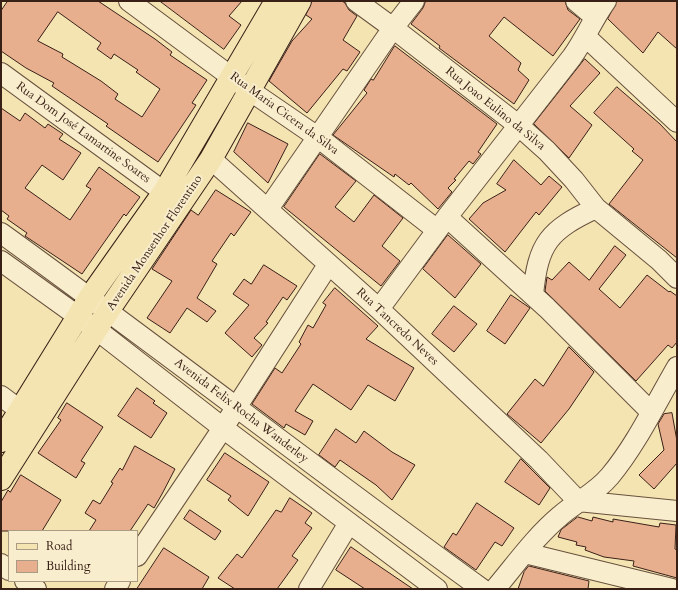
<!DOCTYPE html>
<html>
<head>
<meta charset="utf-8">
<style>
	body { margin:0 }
	#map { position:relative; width:678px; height:590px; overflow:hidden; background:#f4e4b1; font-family:Cardo,serif }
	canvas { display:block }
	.frame { position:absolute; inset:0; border:2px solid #392017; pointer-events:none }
	.legend { position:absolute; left:8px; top:530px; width:130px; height:52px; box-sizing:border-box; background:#f8edcc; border:1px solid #ac9b84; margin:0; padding:5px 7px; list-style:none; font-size:12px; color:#392017 }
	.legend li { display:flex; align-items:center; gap:8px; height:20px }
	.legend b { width:20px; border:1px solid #ac9b84 }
</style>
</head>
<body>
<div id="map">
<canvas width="678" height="590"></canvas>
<div class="frame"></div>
<ul class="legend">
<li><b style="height:5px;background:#f4e4b1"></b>Road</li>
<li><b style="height:11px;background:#e8af8f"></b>Building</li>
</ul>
</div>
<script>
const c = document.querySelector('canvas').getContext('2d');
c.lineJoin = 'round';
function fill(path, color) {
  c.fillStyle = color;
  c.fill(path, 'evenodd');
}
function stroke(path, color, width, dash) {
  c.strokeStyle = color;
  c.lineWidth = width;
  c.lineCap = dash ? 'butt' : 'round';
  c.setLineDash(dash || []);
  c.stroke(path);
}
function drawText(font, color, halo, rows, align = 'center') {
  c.font = font + ' Cardo,serif';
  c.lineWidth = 4;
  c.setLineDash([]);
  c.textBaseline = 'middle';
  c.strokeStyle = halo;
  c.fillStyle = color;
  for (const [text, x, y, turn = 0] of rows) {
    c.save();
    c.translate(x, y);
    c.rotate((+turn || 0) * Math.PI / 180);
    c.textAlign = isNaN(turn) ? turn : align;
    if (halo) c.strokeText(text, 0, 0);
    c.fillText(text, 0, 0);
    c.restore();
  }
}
const building = new Path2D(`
	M8 1H98L155 39 172 52 170 55 207 80 192 103 196 105 158 162 106 126 108 124 52 86 54 83 26 68 1 51V11ZM58 12 101 43 97 49 111 59 114 54 138 70 136 72 160 89 142 117 115 99 118 94 101 81 62 57 63 54 38 41Z
	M160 1H242L229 16 241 25 224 49Z
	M312 1H342L345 3 349 10 357 16 343 40 360 52 347 71 343 69 307 113 269 81 292 41 312 19 306 15Z
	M426 1H565L568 10 580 19 553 56 504 17 489 36 521 63 518 70 529 80 514 104 439 48 440 46 411 24 423 8Z
	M617 1H677V49L658 32 643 53 608 19Z
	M395 46 497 124 478 152 481 154 473 164 469 161 454 179 456 180 448 188 452 192 438 209 411 183 409 185 395 174 394 177 333 135 367 93 364 90 371 79 373 80Z
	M585 59 600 73 570 106 592 125 569 158 534 124Z
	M617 87 660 124 677 142V258L609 204 643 160 632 151 634 149 594 113Z
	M1 108 20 121 25 113 45 128 48 124 63 134 59 139 81 153 63 180 42 165 25 188 70 220 91 189 86 186 99 167 140 197 126 216 124 214 82 274 25 236 27 233 7 219 9 216 1 210Z
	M248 123 288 144 268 183 234 152Z
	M320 154 356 181 335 207 354 222 374 195 403 218 382 246 400 261 381 286 284 207Z
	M514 160 541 185 549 176 562 187 539 215 536 212 505 252 469 219 483 203 506 190 497 184Z
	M216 190 251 212 234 236 231 233 212 261 217 264 197 298 216 311 207 322 187 308 170 333 147 318 172 281 152 269 191 210 198 215Z
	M448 235 481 264 455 298 423 269Z
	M615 246 626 255 599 289 620 308 647 275 669 292 670 291 677 296V342L672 348 668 345 636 381 545 291 547 277 552 280 569 262 589 280Z
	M264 265 297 286 287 300 283 297 266 322 268 323 254 338 262 345 252 357 225 333 249 305 233 294 244 279 251 284Z
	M335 288 378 326 366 339 414 368 395 401 368 385 351 410 313 384 295 411 313 421 305 435 286 424 284 428 252 404 275 368 282 373 301 344 299 342 308 325 313 328 326 305 323 303Z
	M511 295 530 308 505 344 487 331Z
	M454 306 477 324 454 352 432 334Z
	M569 347 594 372 569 409 541 443 507 414 535 379 543 386Z
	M137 388 155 401 153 403 167 413 151 438 118 416Z
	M67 403 103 427 81 461 85 463 76 478 38 453 61 420 58 418Z
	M672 413 677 441V463L654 489 639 475 664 450 658 424 664 414Z
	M336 429 356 443 364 431 392 452 415 465 392 500 376 485 340 460 335 467 319 455Z
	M135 446 175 469 162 494 154 508 148 504 130 531H89L96 520 85 513 93 500 100 504 113 483 111 482 120 468 122 470Z
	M225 453 269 482 248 516 228 500 231 496 207 480Z
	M521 459 550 488 539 505 505 482Z
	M21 475 61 500 42 531H1V502L8 490 10 492Z
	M290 498 312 513 305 523 312 528 292 556 298 560 277 589H235L218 578 237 554 242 558 276 510 281 512Z
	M477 503 514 528 502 546 495 542 476 570 444 547 453 533 456 535Z
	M190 510 221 531 215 540 184 519Z
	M578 517 592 521 593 517 613 522V519L659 527 660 523 676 525 675 549 677 550V578L633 566 634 561 604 557 585 550 586 547 576 545 577 542 558 537 561 530Z
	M351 547 413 589H365L336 570Z
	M164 548 209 577 202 589H137Z
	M529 566 589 581 588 589H518L524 572Z`);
fill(building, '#e8af8f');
stroke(building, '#392017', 1);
const minor = new Path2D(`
	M129 1 249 90 319 138 437 230
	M356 1 393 28 518 125 547 151 574 180 596 208 659 260 677 278
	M576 1 595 17
	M586 37 677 122
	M1 73 164 192
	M211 159 379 309 539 460 578 501 677 511
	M268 209 393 28 414 1
	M447 217 547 308 651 412
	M1 233C163 350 320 472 482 589
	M1 261 97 330 223 428 437 589
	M533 295C538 243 549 230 596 208
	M379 309 447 217 572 57C585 39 593 19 606 1
	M1 396 21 411
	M525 553 672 589
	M137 556 223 428 328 265
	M1 564 9 570
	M25 581 36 589
	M115 589 120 581
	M309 589 349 523
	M495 589C516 564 535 537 560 516 577 501 595 494 610 476 636 445 656 403 677 367`);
const major = new Path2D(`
	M1 441 90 297 164 192 276 1
	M1 479 108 311 211 159 300 1`);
stroke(minor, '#68513e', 22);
stroke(major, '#392017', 24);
stroke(minor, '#f8edcc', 20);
stroke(major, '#f4e4b1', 22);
drawText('12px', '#392017', '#f8edcc', [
	["Rua Joao Eulino da Silva",495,109,39],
	["Rua Maria Cicera da Silva",284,114,36],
	["Rua Dom José Lamartine Soares",83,133,36],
	["Avenida Monsenhor Florentino",155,243,-56],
	["Rua Tancredo Neves",397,327,43],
	["Avenida Felix Rocha Wanderley",241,411,37]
]);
</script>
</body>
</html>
